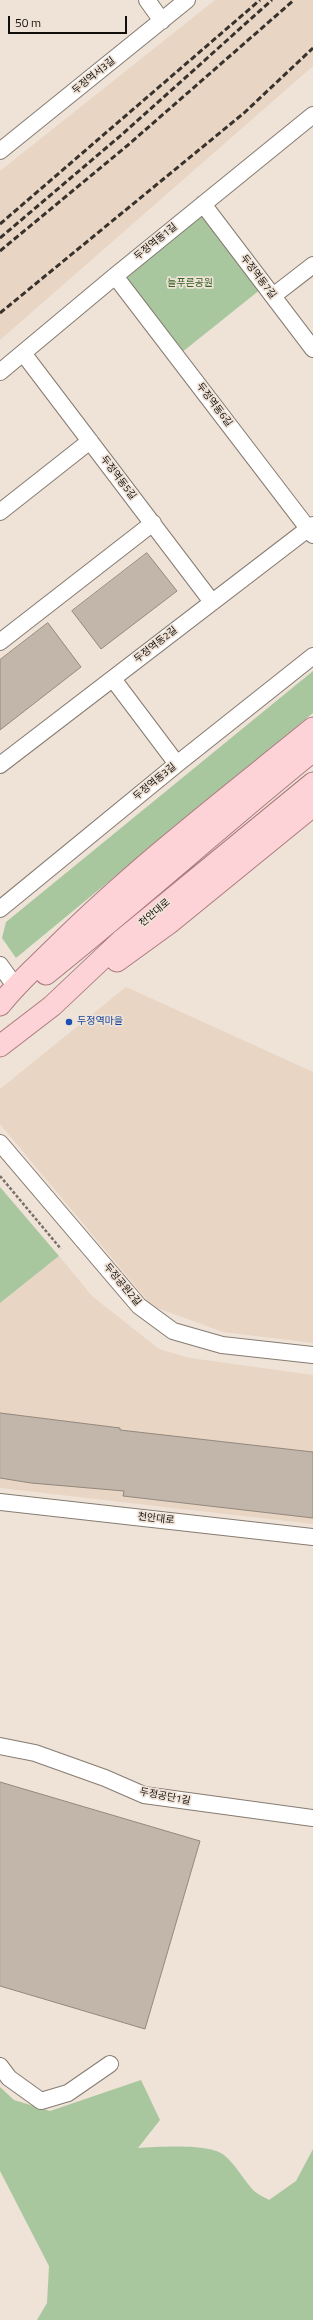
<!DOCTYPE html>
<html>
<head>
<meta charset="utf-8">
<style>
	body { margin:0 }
	#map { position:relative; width:313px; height:2320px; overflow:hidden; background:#efe2d7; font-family:"Titillium Web",sans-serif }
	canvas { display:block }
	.scale { position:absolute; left:8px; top:16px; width:119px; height:18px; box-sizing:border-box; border:2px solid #120e0a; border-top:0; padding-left:5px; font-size:12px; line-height:14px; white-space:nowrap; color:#120e0a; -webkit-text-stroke:3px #efe2d7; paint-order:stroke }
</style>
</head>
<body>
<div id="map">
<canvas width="313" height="2320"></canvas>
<div class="scale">50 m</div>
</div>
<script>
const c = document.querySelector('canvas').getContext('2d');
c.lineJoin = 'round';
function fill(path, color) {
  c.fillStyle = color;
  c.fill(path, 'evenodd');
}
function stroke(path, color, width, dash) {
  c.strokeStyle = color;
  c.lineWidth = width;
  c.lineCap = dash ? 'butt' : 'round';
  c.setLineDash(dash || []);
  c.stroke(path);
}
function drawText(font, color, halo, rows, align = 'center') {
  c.font = font + ' "Titillium Web","Noto Sans KR",sans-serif';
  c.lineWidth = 3.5;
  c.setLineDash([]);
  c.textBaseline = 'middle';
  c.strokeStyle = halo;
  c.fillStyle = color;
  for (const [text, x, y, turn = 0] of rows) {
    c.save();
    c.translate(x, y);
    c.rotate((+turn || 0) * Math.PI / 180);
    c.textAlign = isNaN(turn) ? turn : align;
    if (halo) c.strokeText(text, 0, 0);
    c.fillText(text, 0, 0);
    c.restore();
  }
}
fill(new Path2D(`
	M215 0H313V66L0 340V171Z
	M126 987 313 1072V1343L223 1332 152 1306 0 1124V1089Z
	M59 1256 92 1296 159 1349 190 1358 313 1375V1524L0 1488V1303Z`), '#e8d5c4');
fill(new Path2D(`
	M203 212 261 289 181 353 123 277Z
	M313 671V713L16 958 2 938 6 922Z
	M0 1187 59 1256 0 1303Z
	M141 2080 160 2120 138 2148C157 2147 209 2143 224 2155 236 2165 243 2179 253 2190 257 2194 264 2197 269 2200L296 2181 313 2149V2320H37L47 2303 49 2266 0 2171V2087L14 2100 50 2111Z`), '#a9c79f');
const building = new Path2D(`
	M147 553 177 591 101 649 72 611Z
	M48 623 81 667 0 730V660Z
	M0 1413 120 1428V1430L313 1452V1518L123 1496 124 1491 31 1483 0 1478Z
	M0 1782 200 1841 145 2029 0 1986Z`);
fill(building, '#c2b6ab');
stroke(building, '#93887d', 1);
const minor = new Path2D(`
	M147 0 162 21
	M0 151 187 0
	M203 204 313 349
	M115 276 313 535
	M273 296 313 265
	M23 353 212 602
	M0 372 115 276 313 115
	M0 512 90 441
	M0 642 153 523
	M113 679 177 764
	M0 765 313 525
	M0 909 177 764 313 656
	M0 965 15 986
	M0 1143 139 1306 173 1331 222 1345 313 1355
	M0 1502 313 1537
	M0 1746 35 1753 105 1778 144 1795 313 1818
	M0 2066 9 2078 41 2101 68 2093 110 2064`);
const major = new Path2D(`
	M117 961 168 924 313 806
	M46 974C137 901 223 824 313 751
	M0 1005C18 982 39 964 59 944 138 866 227 798 313 728
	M0 1046 52 1006 123 939 313 783`);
stroke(minor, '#867b71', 18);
stroke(major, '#ab7b7e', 23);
stroke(new Path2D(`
	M0 1176 61 1249`), '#776f68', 2.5, [3, 2]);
stroke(minor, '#fff', 16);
stroke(major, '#fed3d7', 21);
stroke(new Path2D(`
	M0 224 260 0
	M0 238 119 137 272 0
	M0 251 128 145 294 0
	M0 313 244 113 313 48`), '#38322d', 3, [6, 3]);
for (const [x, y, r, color] of [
	[69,1022,4,"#1a4fb4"]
]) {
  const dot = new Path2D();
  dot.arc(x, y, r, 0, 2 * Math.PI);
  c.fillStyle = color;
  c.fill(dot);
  stroke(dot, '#efe2d7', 1.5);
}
drawText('10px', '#120e0a', '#efe2d7', [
	["두정역서3길",94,76,-39],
	["두정역동1길",156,242,-39],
	["두정역동7길",258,277,53],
	["두정역동6길",214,405,53],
	["두정역동5길",118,478,53],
	["두정역동2길",156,645,-38],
	["두정역동3길",155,782,-39],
	["천안대로",155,913,-40],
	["두정공원2길",122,1285,50],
	["천안대로",156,1519,6],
	["두정공단1길",165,1797,11]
]);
drawText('10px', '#346322', '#efe2d7', [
	["늘푸른공원",190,284]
]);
drawText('10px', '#164399', '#efe2d7', [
	["두정역마을",77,1022]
], 'left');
</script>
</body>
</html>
